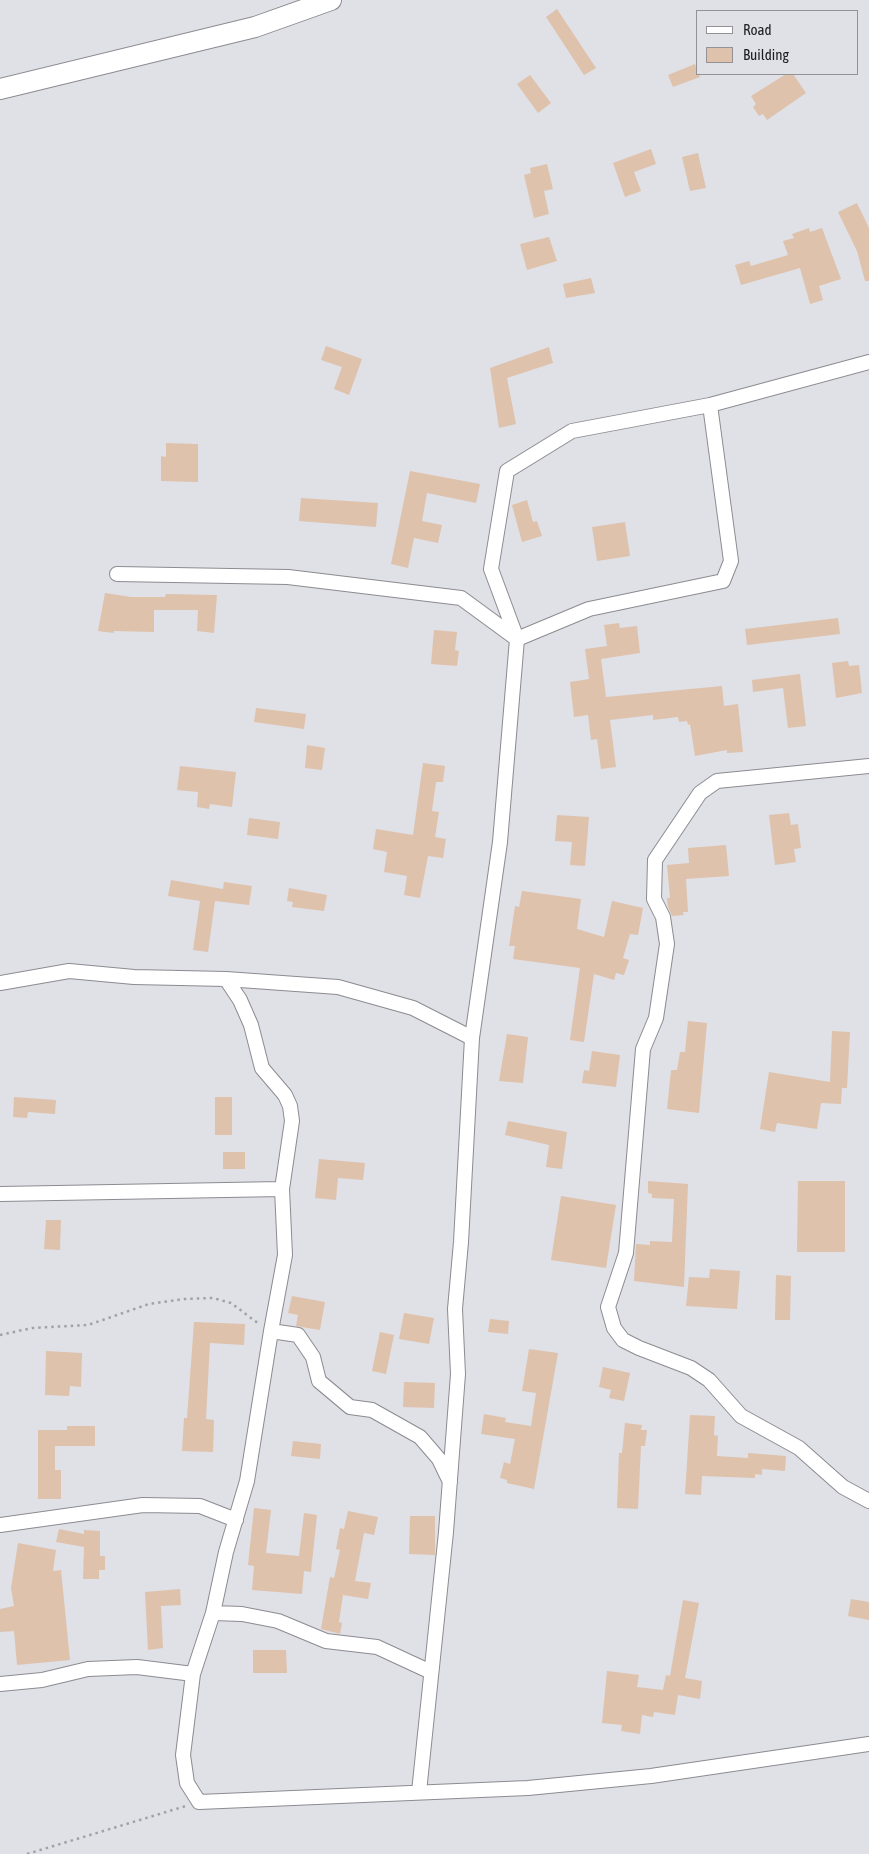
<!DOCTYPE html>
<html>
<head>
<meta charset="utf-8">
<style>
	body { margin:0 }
	#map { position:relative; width:869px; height:1854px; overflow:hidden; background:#e0e0e7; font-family:"Asap Condensed",sans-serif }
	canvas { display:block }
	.legend { position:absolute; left:696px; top:10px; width:162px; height:65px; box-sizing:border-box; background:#e0e0e7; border:1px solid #929297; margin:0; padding:6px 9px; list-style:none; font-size:15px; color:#1c1d1f }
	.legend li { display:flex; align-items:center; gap:10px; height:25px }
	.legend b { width:25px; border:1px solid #929297 }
</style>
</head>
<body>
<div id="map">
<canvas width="869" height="1854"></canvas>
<ul class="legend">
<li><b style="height:6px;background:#fff"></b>Road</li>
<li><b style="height:14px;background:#dec2ac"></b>Building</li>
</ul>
</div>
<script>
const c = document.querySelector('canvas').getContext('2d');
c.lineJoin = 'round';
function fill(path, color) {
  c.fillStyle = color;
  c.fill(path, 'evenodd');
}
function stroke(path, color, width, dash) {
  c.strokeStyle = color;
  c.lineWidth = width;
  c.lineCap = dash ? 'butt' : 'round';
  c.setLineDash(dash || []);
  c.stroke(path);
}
fill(new Path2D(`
	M557 9 596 68 584 75 546 17Z
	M695 64 700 77 673 87 668 75Z
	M786 74H793L806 93 767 120 763 114 759 116 753 107 756 104 751 96Z
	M530 75 551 103 538 113 517 84Z
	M651 149 656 164 634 172 641 191 625 197 613 163Z
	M698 153 706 188 690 191 682 157Z
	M547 164 553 189 544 191 549 214 534 218 524 175 531 173 530 168Z
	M857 203 869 228V281H865L857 251 838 212Z
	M809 228 810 232 822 228 841 279 819 286 823 300 810 304 800 268 741 285 735 265 749 261 751 266 788 255 783 241 794 238 792 234Z
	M549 237 557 261 527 270 520 244Z
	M591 278 595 293 566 298 563 284Z
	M326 346 362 359 349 395 334 389 342 367 321 360Z
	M549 347 553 363 507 378 516 424 499 428 490 368Z
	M166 443 198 444V482L161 481V456L166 457Z
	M410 471 480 484 476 503 427 493 422 521 442 525 438 543 414 538 408 568 391 564Z
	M301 498 378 503 376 527 299 521Z
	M527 500 533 522 537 521 542 536 522 542 512 505Z
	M625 522 630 556 597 561 592 527Z
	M105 593 131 597H165L166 594 217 595 214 633 197 631 198 610H154V632L114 631V633L98 631Z
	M838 618 840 634 747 645 745 629Z
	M619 623 620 628 637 626 640 653 601 659 606 697 722 686 724 706 738 704 743 752 727 753V750L695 756 690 724 688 725 687 721 679 722 678 717 653 720V715L610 720 616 767 601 769 597 739 591 740 588 715 574 717 570 682 589 679 585 649 607 646 604 625Z
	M434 630 457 632 455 650 459 651 457 666 431 664Z
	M848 661 849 666 859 665 862 693 836 698 832 663Z
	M800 674 806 726 788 728 783 688 753 692 752 680Z
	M256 708 306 714 304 729 254 722Z
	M307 745 325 748 322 770 305 768Z
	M423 763 445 766 443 782H436L432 811 439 812 435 837 446 839 443 858 428 856 420 898 404 895 407 876 384 872 387 852 373 849 376 829 413 835Z
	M180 766 236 772 232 807 210 804 209 809 197 807 198 792 177 790Z
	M789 813 791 825 798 824 801 848 794 849 796 862 775 865 769 815Z
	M557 815 589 817 585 866 570 865 572 842 555 841Z
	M249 818 280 822 278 839 247 835Z
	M726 845 729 876 686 879 688 912H683L684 915 672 916 668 907 667 898H670L667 865 689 863 688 848Z
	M171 880 223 889 224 882 252 886 249 905 215 901 208 952 193 950 200 901 168 896Z
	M289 888 327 895 324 911 292 907 293 902 287 901Z
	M522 891 581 899 577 929 604 937 612 901 643 908 638 935 630 934 623 958 629 960 624 975 616 973 614 980 594 974 584 1042 570 1040 580 968 513 959 515 946H509L515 906 519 907Z
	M688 1021 707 1023 699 1113 667 1109 671 1070H677L680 1052H685Z
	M832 1031 850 1032 847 1088H842L841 1104 821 1103 817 1129 777 1123 775 1132 760 1129 769 1072 830 1082Z
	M507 1034 528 1037 523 1083 499 1081Z
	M592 1051 620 1055 616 1087 582 1083 584 1070 589 1071Z
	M14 1097 56 1100 55 1114 28 1112 27 1118 13 1117Z
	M215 1097H232V1135H215Z
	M508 1121 567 1132 562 1169 546 1167 549 1145 505 1135Z
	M223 1152H245V1169H223Z
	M319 1159 365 1163 363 1180 338 1178 336 1200 315 1198Z
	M648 1181 688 1184 684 1287 634 1281 636 1244 650 1245V1241L672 1242 674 1199 652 1198V1194L648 1193Z
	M798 1181H845V1252H797Z
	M561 1196 616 1205 606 1268 551 1260Z
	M46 1220H61L60 1250 44 1249Z
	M710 1269 740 1271 737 1309 686 1306 689 1277 709 1278Z
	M776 1275 791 1276 790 1320H775Z
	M292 1296 325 1302 320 1330 296 1326 298 1315 288 1313Z
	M404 1313 434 1318 429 1344 399 1339Z
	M490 1319 509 1321 508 1334 488 1332Z
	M194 1322 245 1324 244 1345 210 1343 206 1419 214 1420 213 1452 182 1451 184 1418H187Z
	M380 1332 394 1335 386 1374 372 1371Z
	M529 1349 558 1353 534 1489 507 1483V1480L500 1478 504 1462 510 1464 515 1439 481 1434 484 1414 506 1418 505 1422 531 1426 536 1393 522 1391Z
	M46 1351 82 1353 81 1387 70 1386 69 1396 45 1395Z
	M603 1367 630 1373 624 1401 609 1398 611 1390 599 1387Z
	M404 1382 435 1383 434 1408 403 1407Z
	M690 1415 715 1416 714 1435 718 1436 717 1456 748 1458V1453L786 1456 785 1471 762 1469V1475L755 1474V1478L702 1476 701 1495 685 1494Z
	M625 1423 642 1425 641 1430H647L645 1446H641L638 1509 617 1508 619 1453H622Z
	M67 1426H95V1446H55V1470H61V1499H38V1430H67Z
	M293 1441 321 1444 320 1459 291 1456Z
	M254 1508 271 1510 266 1553 299 1556 304 1513 317 1515 311 1572 304 1571 302 1594 252 1590 254 1566 248 1565Z
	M348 1511 378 1517 374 1535 364 1533 355 1581 371 1583 368 1599 343 1595 339 1622 342 1623 340 1634 321 1629 330 1577 334 1578 340 1550 336 1549 340 1528 344 1529Z
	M410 1516H435V1555L409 1554Z
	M59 1529 84 1534V1530L100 1531V1556H105V1570H99V1579H83L84 1547 56 1542Z
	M18 1543 56 1550 53 1571 61 1570 70 1660 17 1665 14 1631 0 1632V1609L14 1606 11 1588Z
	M180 1589 181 1605 161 1606 163 1648 148 1650 145 1592Z
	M851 1599 869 1602V1620L848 1616Z
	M683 1600 699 1603 685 1678 702 1681 700 1699 678 1695 675 1715 654 1712 653 1717 642 1715 640 1734 621 1731 622 1725 602 1723 607 1671 639 1675 637 1687 663 1690 666 1675 670 1676Z
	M253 1650H286L287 1673H253Z`), '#dec2ac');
const street = new Path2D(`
	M117 574 288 577 461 598 517 639 589 609 723 581 731 561 710 405
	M869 766 717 781 700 793 655 860 654 899 663 917 667 944 656 1018 643 1049 626 1253 608 1307 614 1328 623 1340 639 1348 691 1368 709 1380 741 1416 799 1448 843 1487 869 1501
	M226 979 240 1000 251 1025 262 1068 285 1095 290 1106 292 1121 282 1189 285 1255 271 1331 247 1481 226 1552 213 1613 193 1674 183 1755 187 1783 199 1802 528 1788 651 1776 869 1744
	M0 983 69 971 134 977 226 979 338 987 413 1008 472 1038
	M0 1194 282 1189
	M271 1331 298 1335 313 1357 319 1381 350 1407 372 1410 420 1437 439 1459 450 1482
	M0 1525 143 1505 200 1506 236 1520
	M213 1613 242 1614 278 1621 326 1641 377 1647 431 1672
	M0 1684 42 1680 88 1669 137 1667 193 1674
	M419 1792 446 1532 458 1374 455 1309 461 1242 472 1038 500 842 517 639 491 569 507 471 572 431 710 405 869 362`);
const secondary = new Path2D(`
	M0 89 255 27 331 0`);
stroke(street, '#8b8b91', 16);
stroke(secondary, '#8b8b91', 22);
stroke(new Path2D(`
	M0 1335 32 1328 88 1325 149 1304 184 1299 213 1298 231 1303 259 1324
	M27 1854 186 1806`), '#a1a1a6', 2.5, [2.5, 4]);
stroke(street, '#fff', 14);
stroke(secondary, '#fff', 20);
</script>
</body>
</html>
